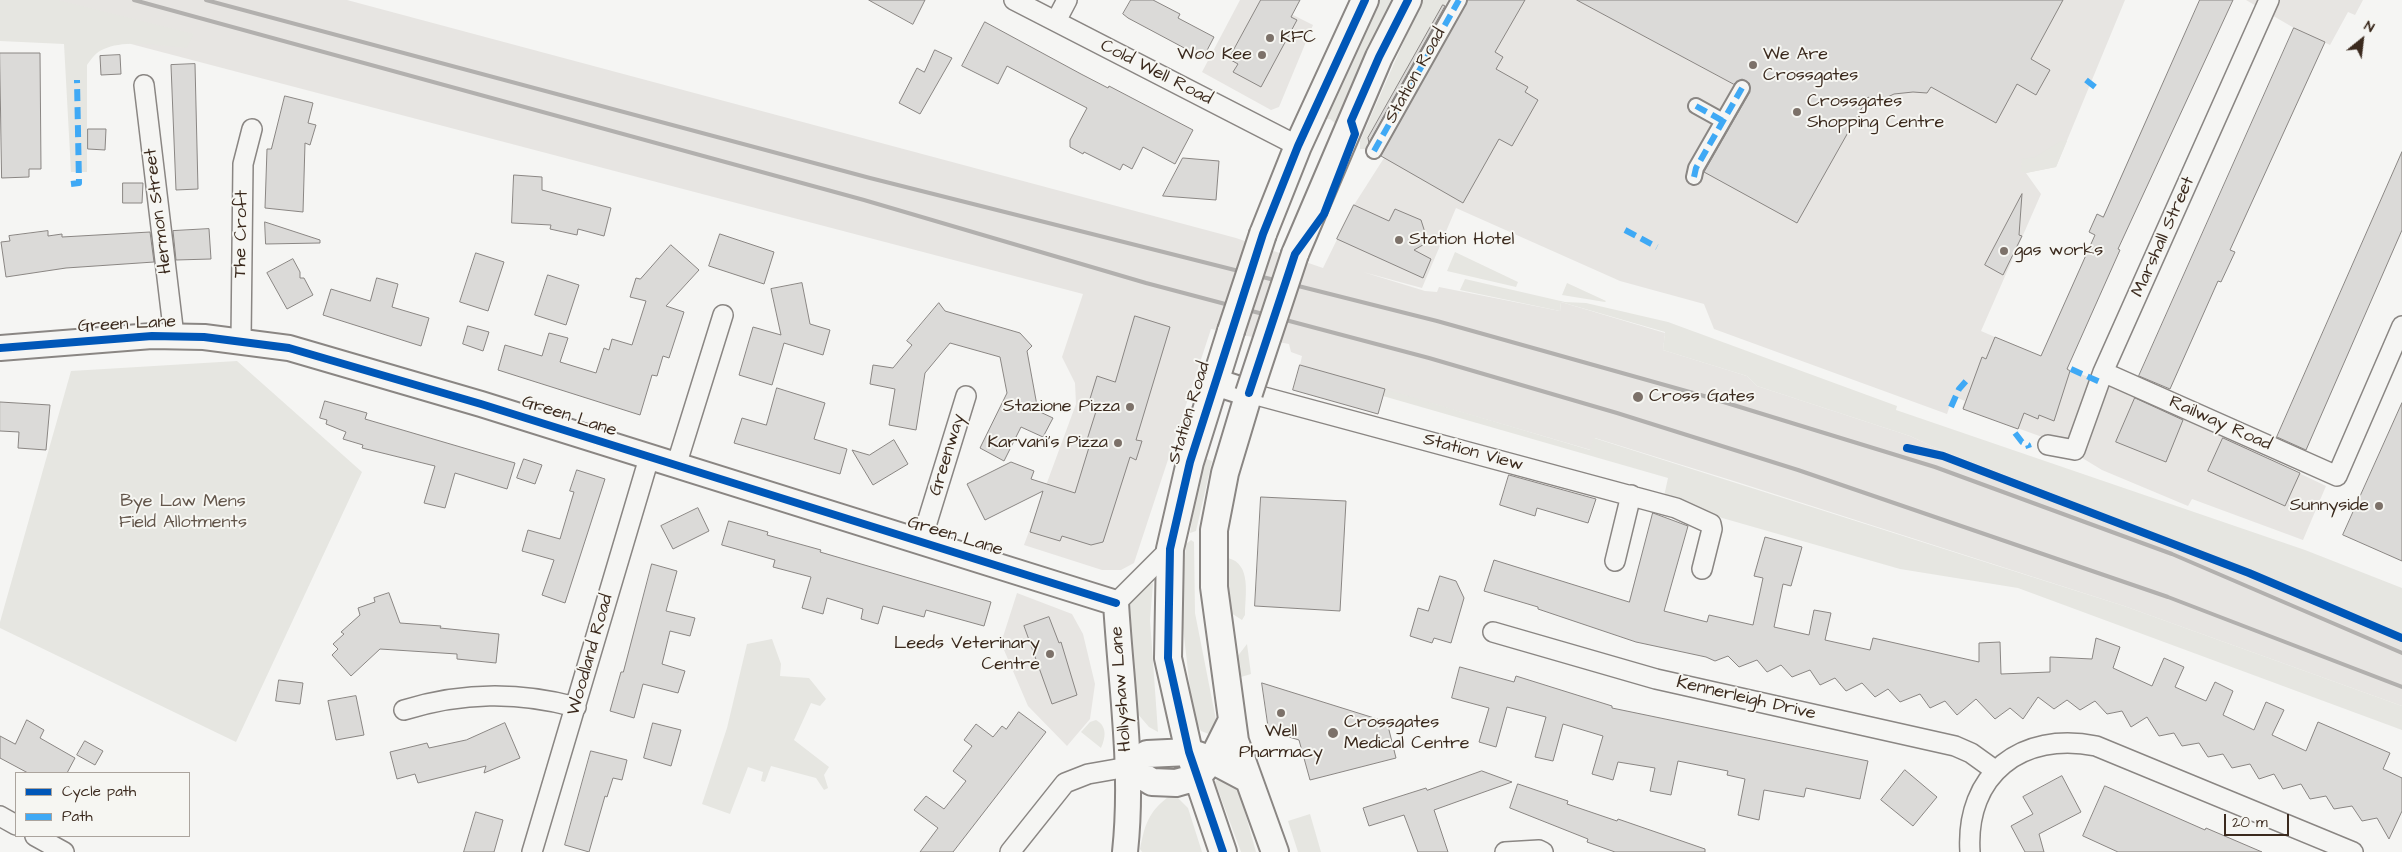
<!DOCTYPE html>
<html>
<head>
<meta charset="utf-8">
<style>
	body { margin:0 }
	#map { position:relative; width:2402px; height:852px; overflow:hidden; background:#f5f5f3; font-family:"Architects Daughter",sans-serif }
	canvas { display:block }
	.legend { position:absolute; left:15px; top:772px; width:175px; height:65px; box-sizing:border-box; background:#f6f6f2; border:1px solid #aba49d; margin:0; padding:6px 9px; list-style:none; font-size:15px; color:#3b2a1e }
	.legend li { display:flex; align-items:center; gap:10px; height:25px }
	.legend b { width:25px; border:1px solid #aba49d }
	.north { position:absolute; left:2337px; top:15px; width:50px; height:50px; -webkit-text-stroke:4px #f6f6f2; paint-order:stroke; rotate:29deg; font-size:14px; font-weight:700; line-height:20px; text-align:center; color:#3b2a1e }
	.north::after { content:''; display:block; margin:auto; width:18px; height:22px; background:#3b2a1e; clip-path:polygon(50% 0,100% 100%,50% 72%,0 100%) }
	.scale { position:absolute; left:2224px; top:814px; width:65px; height:22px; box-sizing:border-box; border:2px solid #3b2a1e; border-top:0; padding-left:6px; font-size:15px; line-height:18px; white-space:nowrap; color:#3b2a1e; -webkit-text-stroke:4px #f6f6f2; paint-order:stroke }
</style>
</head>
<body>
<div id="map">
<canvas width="2402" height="852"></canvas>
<ul class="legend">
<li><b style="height:6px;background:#0057b8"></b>Cycle path</li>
<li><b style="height:6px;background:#3fa9f5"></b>Path</li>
</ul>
<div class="north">N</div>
<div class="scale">20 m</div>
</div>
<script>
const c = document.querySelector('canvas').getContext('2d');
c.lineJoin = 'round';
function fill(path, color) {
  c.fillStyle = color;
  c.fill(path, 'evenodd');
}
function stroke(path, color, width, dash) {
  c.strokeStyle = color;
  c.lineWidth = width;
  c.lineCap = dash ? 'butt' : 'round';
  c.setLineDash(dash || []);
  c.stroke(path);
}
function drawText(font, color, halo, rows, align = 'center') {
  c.font = font + ' "Architects Daughter",sans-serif';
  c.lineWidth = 4;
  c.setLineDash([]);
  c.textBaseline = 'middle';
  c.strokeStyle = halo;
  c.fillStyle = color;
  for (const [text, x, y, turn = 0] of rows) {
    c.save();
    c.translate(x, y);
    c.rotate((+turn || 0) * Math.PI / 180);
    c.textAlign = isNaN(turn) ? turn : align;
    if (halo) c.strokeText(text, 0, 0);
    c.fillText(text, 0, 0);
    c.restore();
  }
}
fill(new Path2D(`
	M0 0H347L1236 238 1323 268 1354 205 1384 158 1370 149 1368 138 1448 0H2125L2056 167 2026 173 2041 194 1981 331 2188 420 2326 486 2303 540 2192 499 2188 506 2102 470 2056 442 1962 408 1965 401 1953 396 1947 414 1714 329 1704 304 1620 281 1456 208 1422 288 1363 272 1425 291 1437 292 1439 287 1560 311 1561 302 1665 333 1663 350 1747 376 1757 386 1910 436 1938 449 2239 566 2373 620 2402 634V706L2124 606 1737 482 1595 438 1591 450 1300 365 1302 356 1291 352 1289 344 1211 329 1134 563 1121 570H1102L1024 545 1076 404 1075 383 1062 357 1083 294 131 44Z
	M1240 0H1263L1313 25 1279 107 1271 110 1202 72Z
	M2246 0H2363L2355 15 2348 12 2330 45 2294 28Z
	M1017 593 1072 614 1083 634 1095 684 1090 719 1067 746 1028 706 1001 643Z`), '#e7e5e2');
fill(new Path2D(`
	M0 0H58L194 34 187 48C164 46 125 39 104 49 96 52 92 58 87 65V172H71L64 44 0 41Z
	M1379 0H1393L1336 124 1330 119H1324Z
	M1422 0H1448L1368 137 1370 149H1360V141Z
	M2061 141H2067L2056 167 2026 173 2021 171 2022 159 2035 157Z
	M1455 252 1518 282 1516 287 1447 271Z
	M1465 279 1565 302 1586 303 1668 322 1897 406 1896 410 2305 550 2402 588V634L2239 566 1938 449 1910 436 1757 386 1747 376 1663 350 1665 332 1561 302 1560 311 1460 290Z
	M1567 283 1606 301 1605 302 1562 295Z
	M237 361 362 472 236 742 0 628V622L71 371Z
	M1385 389 1590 450 1594 438 2124 606 2402 706V730L2018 588 1900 569 1663 501 1668 478 1383 396Z
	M1204 458 1212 461 1196 531 1190 533 1197 488Z
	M1191 540 1194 542 1195 613 1216 720 1215 729 1209 734 1201 731 1193 715 1181 610 1186 544Z
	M1228 558C1252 564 1245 595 1245 615L1242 620 1231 613 1227 607 1225 559Z
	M1153 583 1150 620 1158 732 1149 727 1137 713 1127 622 1130 604 1138 591Z
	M772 639 781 664 780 676 809 678 826 699 820 706 811 703 794 740 829 767 824 775 828 788 824 790 816 778 771 766 765 782 761 781 763 772 748 767 730 814 702 804 727 728 747 644Z
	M1247 644 1251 674 1241 677 1237 657Z
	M1096 720C1107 726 1106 737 1101 748L1081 732 1090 722Z
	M1220 776H1226L1239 791 1256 852H1241L1215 782Z
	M1168 797H1177L1188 808 1202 852H1142L1140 849C1145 824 1148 813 1168 797Z
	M1310 814 1321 852H1298L1288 821Z`), '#e6e6e1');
const building = new Path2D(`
	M869 0H925L913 24Z
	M1131 0H1153L1180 14 1178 18 1214 37 1203 58 1128 18 1123 14Z
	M1261 0H1300L1291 17 1297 20 1261 87 1233 72 1238 64 1229 59Z
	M1468 0H1525L1495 52 1503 57 1496 69 1528 87 1525 92 1538 100 1512 146 1499 139 1463 203 1381 156Z
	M1577 0H2063L2031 59 2050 70 2036 95 2017 84 1996 123 1931 87 1927 93 1913 92 1894 94 1877 102 1868 97 1797 223 1704 172 1750 92 1749 83 1742 79 1734 84Z
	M2200 0H2233L2118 249 2120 250 2067 369 2070 371 2054 421 2039 415 2038 419 2024 413 2018 429 1963 409 1982 357 1986 359 1995 337 2041 356 2095 235 2089 232 2097 214 2103 217Z
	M1443 5 1445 6 1369 143 1368 138Z
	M985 22 1081 74 1108 88 1109 86 1193 130 1175 164 1143 147 1132 169 1123 164 1120 170 1084 152 1083 154 1070 147V140L1087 108 1007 66 998 84 962 66Z
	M2294 28 2325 42 2230 250 2235 252 2221 282 2218 281 2170 389 2139 376Z
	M935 50 952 58 920 114 899 103 917 68 924 72Z
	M0 53H40L41 169H29V177L2 178Z
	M120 55 121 74 101 75 100 56Z
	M195 64 198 189 176 190 171 65Z
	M285 96 313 103 308 123 316 125 310 145 305 143 303 212 265 208 267 149H271Z
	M88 129H106L105 150 88 149Z
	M2402 152V230L2306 450 2277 437Z
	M1183 158 1219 161 1216 200 1163 196Z
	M514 175 542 177V190L611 208 604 236 578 229 577 235 550 229 551 225 512 223Z
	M123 183H143L142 203H123Z
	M2022 194 2019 235 2022 236 2003 275 1985 265Z
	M1354 205 1389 221 1395 209 1421 220 1428 242 1414 250 1431 259 1423 278 1337 239Z
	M265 222 320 240V243L266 244Z
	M209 229 211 259 176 260 173 231Z
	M48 231V236L62 234V237L150 232 154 262 66 268 6 277 1 242 10 241 9 236Z
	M720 234 774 252 764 284 709 266Z
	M671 245 699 270 666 306 684 312 669 358 663 356 657 376 652 375 640 415 498 370 505 345 542 356 549 333 568 338 560 362 596 373 604 348 609 350 612 339 632 345 646 301 630 297 636 278 640 279Z
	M476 253 504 262 488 311 460 302Z
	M293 259 300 272V278H304L313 295 287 309 267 273Z
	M548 275 579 285 566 325 535 315Z
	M377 278 398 284 392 307 429 318 421 346 323 315 331 289 370 301Z
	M802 283 810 324 830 330 823 355 784 343 772 385 739 375 753 327 781 335 771 289Z
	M939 303 945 311 1020 333 1032 346 1027 351 1038 411 1053 418 1043 437 1021 427 1004 461 980 448 1007 393 1000 357 950 343 925 373 916 430 889 425 895 389 870 384 873 365 893 368 912 345 907 341Z
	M1135 316 1170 327 1136 440 1142 441 1136 460 1130 457 1103 542 1091 545 1062 536 1060 541 1030 532 1043 491 985 520 967 484 1011 462 1034 471 1031 479 1075 493 1090 444 1086 443 1098 405 1089 402 1097 376 1115 382Z
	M468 326 489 332 483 351 463 344Z
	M1300 365 1385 389 1378 414 1293 390Z
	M777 388 825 403 814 439 847 449 840 474 734 443 742 418 766 425Z
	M2135 398 2183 420 2166 462 2116 442Z
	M325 401 367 413 365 419 515 463 507 489 455 473 445 508 424 503 435 466 362 448 363 445 343 439 346 432 326 424 327 420 320 418Z
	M0 402 50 405 46 450 18 448 19 432 0 431Z
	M2402 403V561L2343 535Z
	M2223 438 2300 473 2285 506 2208 471Z
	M894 440 908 464 873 485 852 450 869 455Z
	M524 459 542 465 535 484 517 478Z
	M577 470 605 479 565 603 542 595 554 560 522 551 528 530 560 539 574 492 570 491Z
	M1509 475 1596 499 1588 523 1537 508 1535 516 1500 505Z
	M1261 497 1346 501 1340 611 1255 606Z
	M698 508 709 531 673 549 661 526Z
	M1653 513 1688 526 1664 611 1707 622 1709 615 1753 625 1763 578 1754 576 1765 537 1802 547 1791 586 1783 584 1774 627 1809 635 1814 610 1831 613 1825 640 1870 650 1873 638 1979 662V643L2000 642 2001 674 2050 672V657L2092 659 2096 638 2120 647 2113 668 2152 686 2164 658 2184 667 2175 687 2206 701 2215 682 2233 691 2223 715 2254 730 2266 702 2284 710 2272 735 2306 751 2318 722 2390 753 2383 769 2402 778V811L2389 839 2377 818 2362 821 2352 806 2334 809 2326 796 2310 799 2301 784 2283 789 2274 774 2259 779 2250 764 2232 768 2223 754 2208 757 2199 743 2182 746 2174 733 2159 736 2147 717 2131 727 2122 711 2107 714 2095 701 2080 710 2067 700 2054 709 2038 697 2023 719 2010 708 1995 719 1976 699 1957 715 1945 701 1930 708 1920 694 1900 702 1888 689 1875 697 1862 683 1846 691 1835 678 1820 685 1810 670 1792 677 1781 665 1767 672 1757 660 1739 667 1728 656 1715 661 1706 657 1636 642 1538 609V607L1484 591 1494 560 1629 602Z
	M729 521 768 532 767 535 821 550 820 552 991 602 984 626 926 610 924 617 883 606 878 624 861 619 863 609 827 598 823 614 802 608 811 577 773 567 775 560 722 545Z
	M652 564 677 571 666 611 695 618 690 636 670 631 662 664 685 671 678 693 643 684 634 718 610 711 621 672H623Z
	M1440 576 1456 581 1464 598 1451 643 1434 638 1432 643 1410 636 1418 608 1428 611Z
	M389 593 400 623 441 626 440 628 499 634 496 663 457 659V654L380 649 351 676 332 655 338 649 333 644 344 634 341 632 360 615 358 608 375 602 374 598Z
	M1049 617 1059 643 1061 642 1077 695 1052 704 1024 626Z
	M1460 667 1514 682 1516 676 1612 706V708L1868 761 1860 799 1806 788 1804 797 1764 790 1759 820 1738 815 1745 779 1727 775 1728 771 1678 761 1671 795 1650 791 1655 768 1618 762 1613 780 1592 774 1603 736 1563 724 1553 761 1535 757 1546 717 1507 707 1496 747 1479 742 1489 708 1452 698Z
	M279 680 303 683 300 704 276 701Z
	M1262 683 1387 722 1396 758 1310 780 1299 740 1269 731Z
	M356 696 364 735 336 740 328 701Z
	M1019 712 1046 732 953 852H920L938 828 914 810 926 796 944 809 966 781 953 771 972 746 964 740 976 724 993 737 1002 726 1006 729Z
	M27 720 44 730 40 738 75 758 67 773H28L0 758V736L15 744Z
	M505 723 520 758 484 773 486 766 418 783 415 774 397 779 390 752 427 743 429 748 466 740Z
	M653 723 681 730 671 766 644 758Z
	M85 741 103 751 95 765 77 755Z
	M591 751 627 760 622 780 613 778 607 797 605 796 589 852 565 845Z
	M1905 770 1937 797 1913 826 1881 800Z
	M1482 771 1512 782 1434 810 1448 852H1418L1404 815 1369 826 1363 808 1426 788 1427 790Z
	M2062 776 2081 812 2039 834 2044 852H2025L2011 826 2033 814 2023 797Z
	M1518 784 1568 801 1567 804 1617 821 1618 819 1705 849V852H1615L1587 842 1588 839 1510 808Z
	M2105 786 2205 830 2206 828 2262 852H2118L2083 836Z
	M476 812 503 820 494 852H464Z`);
fill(building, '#dbdad8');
stroke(building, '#8a8683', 1);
const pedestrian = new Path2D(`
	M1696 106 1723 121
	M1374 151 1459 0
	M1694 177 1696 168 1742 88`);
const minor = new Path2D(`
	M1014 0 1298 146
	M1056 21 1067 0
	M144 85 174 336
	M241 340 243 164 252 129
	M2103 372 2337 476 2402 326
	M1249 393 1676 508 1711 524 1712 529 1702 569
	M2048 445 2075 450 2103 372 2269 0
	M676 466 723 315
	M921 542 966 396
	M1615 561 1631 495
	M1116 603 1170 549
	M1493 632 1656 679 1955 746 1971 753 1996 771
	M404 710C462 692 517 691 576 707
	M0 816 16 825
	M35 836 64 852
	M532 852 649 458
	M1010 852 1065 783 1088 774 1128 767
	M1505 852 1539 850 1543 852
	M1970 852C1965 774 2022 731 2096 746L2353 852`);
const tertiary = new Path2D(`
	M0 348 152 336 204 337 289 348 481 404 1116 603C1121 686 1134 769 1125 852`);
const secondary = new Path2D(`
	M1263 234 1298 146 1365 0
	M1295 254 1379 57 1408 0
	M1215 382 1249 393 1225 473 1214 530V587L1235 741 1275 852
	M1232 720 1212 760 1197 777 1176 783 1152 782 1128 767 1147 754 1189 752 1212 760 1246 778
	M1223 852 1189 752 1168 658 1170 549 1190 462 1231 331`);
stroke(pedestrian, '#8a8683', 18);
stroke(minor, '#8a8683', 22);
stroke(tertiary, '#8a8683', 28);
stroke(secondary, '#8a8683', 30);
stroke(pedestrian, '#f5f5f3', 14);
stroke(minor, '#f5f5f3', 19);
stroke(tertiary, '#f5f5f3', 24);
stroke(secondary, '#f5f5f3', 26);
stroke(new Path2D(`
	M134 0 864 200 1146 283 1429 358 1617 413 1798 470 2168 597 2402 687
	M206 0 870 178 1437 321 1704 396 1935 467 2172 554 2402 653`), '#b2b0ae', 4);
const secondaryBridge = new Path2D(`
	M1231 331 1263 234
	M1249 393 1295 254`);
stroke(secondaryBridge, '#8a8683', 30, []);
stroke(secondaryBridge, '#f5f5f3', 26);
stroke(new Path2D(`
	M2086 80 2095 87
	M1696 106 1723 121
	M1374 151 1459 0
	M1694 177 1696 168 1742 88
	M71 184 79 183 77 80
	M1625 230 1657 247
	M2071 369 2100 382
	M1951 407 1959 389 1967 380
	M2015 433 2022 442 2028 445 2029 448`), '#3fa9f5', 6, [12, 6]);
stroke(new Path2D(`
	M0 348 152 336 204 337 289 348 481 404 1116 603
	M1249 393 1295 254 1324 214 1355 134 1351 121 1379 57 1408 0
	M1907 448 1943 456 2249 573 2402 638
	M1223 852 1189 752 1168 658 1170 549 1190 462 1263 234 1298 146 1365 0`), '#0057b8', 8);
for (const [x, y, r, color] of [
	[1270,38,5,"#7c7169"],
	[1262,55,5,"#7c7169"],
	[1753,65,5,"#7c7169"],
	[1797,112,5,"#7c7169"],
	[1399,240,5,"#7c7169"],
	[2004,251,5,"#7c7169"],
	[1638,397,6,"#7c7169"],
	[1130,407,5,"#7c7169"],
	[1118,443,5,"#7c7169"],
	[2379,506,5,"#7c7169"],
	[1050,654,5,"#7c7169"],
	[1281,713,5,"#7c7169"],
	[1333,733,6,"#7c7169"]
]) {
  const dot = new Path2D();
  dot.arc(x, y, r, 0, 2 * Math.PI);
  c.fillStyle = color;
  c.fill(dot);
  stroke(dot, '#f6f6f2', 2);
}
drawText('18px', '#3b2a1e', '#f6f6f2', [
	["KFC",1280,38],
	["Woo Kee",1252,55,"right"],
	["We Are",1763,55],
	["Crossgates",1763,76],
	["Crossgates",1807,102],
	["Shopping Centre",1807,123],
	["Station Hotel",1409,240],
	["gas works",2014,251],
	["Cross Gates",1649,397],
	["Stazione Pizza",1120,407,"right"],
	["Karvani's Pizza",1108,443,"right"],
	["Sunnyside",2369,506,"right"],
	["Leeds Veterinary",1040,644,"right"],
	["Centre",1040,665,"right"],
	["Crossgates",1344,723],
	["Medical Centre",1344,744],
	["Well",1281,732,"center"],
	["Pharmacy",1281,753,"center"]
], 'left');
drawText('18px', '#3b2a1e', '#f6f6f2', [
	["Cold Well Road",1156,73,27],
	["Station Road",1416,76,-61],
	["Hermon Street",159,211,-97],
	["The Croft",242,234,-89],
	["Marshall Street",2164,237,-66],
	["Green Lane",127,325,-3],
	["Station Road",1190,413,-73],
	["Green Lane",569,417,18],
	["Railway Road",2220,424,24],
	["Station View",1473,453,15],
	["Greenway",948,455,-73],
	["Green Lane",955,537,17],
	["Woodland Road",591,655,-74],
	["Hollyshaw Lane",1122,689,-94],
	["Kennerleigh Drive",1746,699,13]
]);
drawText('18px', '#63564b', '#f6f6f2', [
	["Bye Law Mens",183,502],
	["Field Allotments",183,523]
]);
</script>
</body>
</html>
